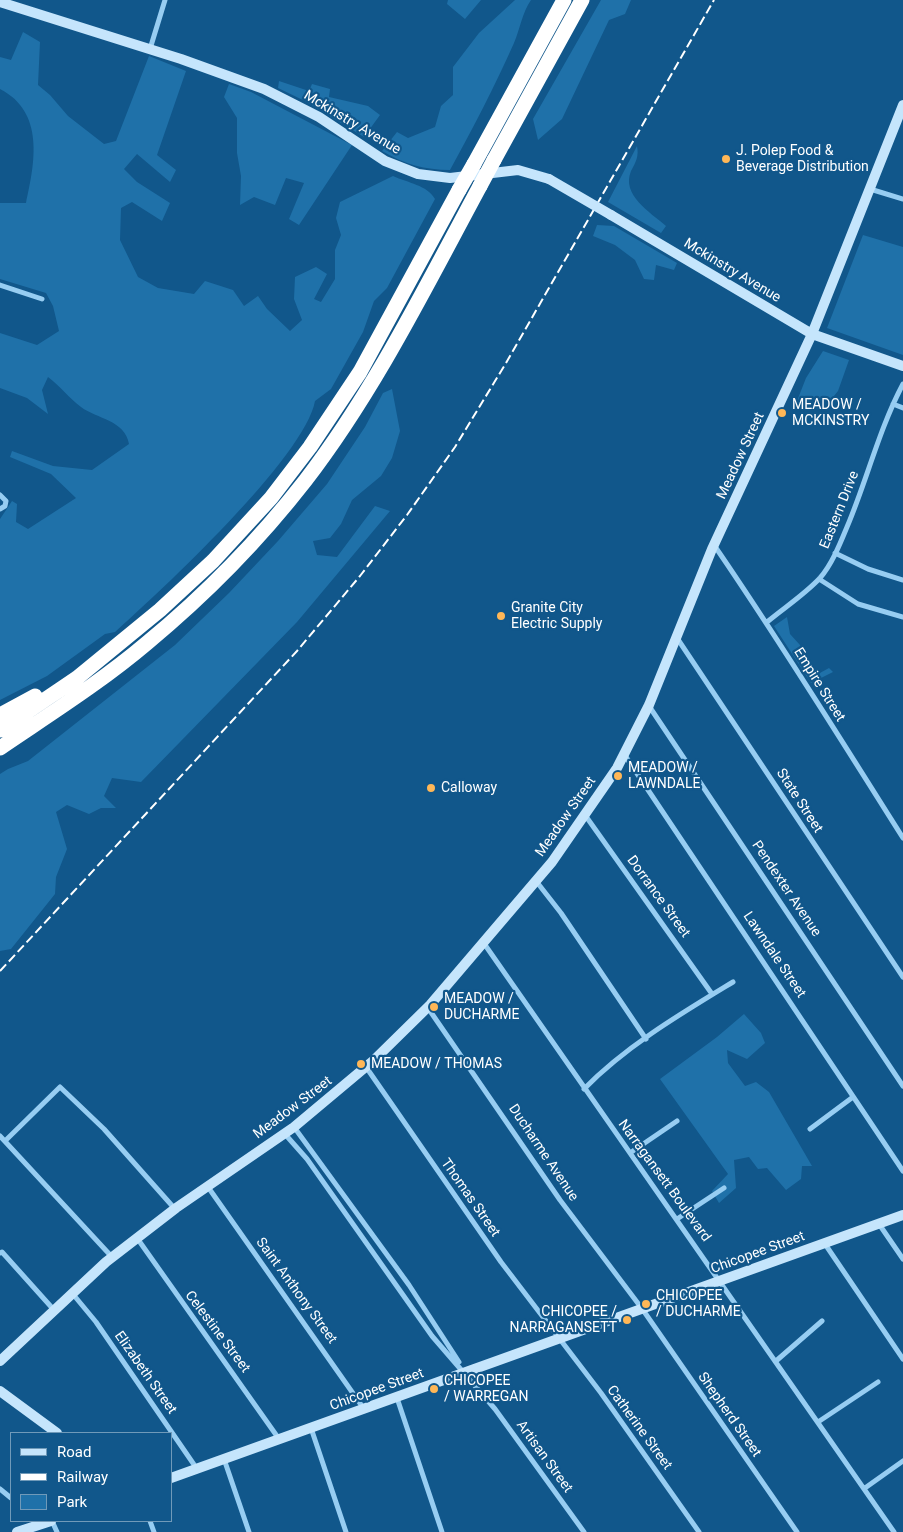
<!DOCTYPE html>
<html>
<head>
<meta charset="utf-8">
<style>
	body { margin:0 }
	#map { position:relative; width:903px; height:1532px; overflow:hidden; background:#11578b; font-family:Roboto,sans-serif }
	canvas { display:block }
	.legend { position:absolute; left:10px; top:1432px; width:162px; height:90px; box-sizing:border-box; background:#11578b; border:1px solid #709ab9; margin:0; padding:6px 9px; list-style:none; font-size:15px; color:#fff }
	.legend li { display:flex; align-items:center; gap:10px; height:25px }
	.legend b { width:25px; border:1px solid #709ab9 }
</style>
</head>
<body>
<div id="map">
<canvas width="903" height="1532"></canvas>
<ul class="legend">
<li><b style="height:6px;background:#c5e5fc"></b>Road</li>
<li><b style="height:6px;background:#fff"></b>Railway</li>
<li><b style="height:14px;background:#1f71a9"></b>Park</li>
</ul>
</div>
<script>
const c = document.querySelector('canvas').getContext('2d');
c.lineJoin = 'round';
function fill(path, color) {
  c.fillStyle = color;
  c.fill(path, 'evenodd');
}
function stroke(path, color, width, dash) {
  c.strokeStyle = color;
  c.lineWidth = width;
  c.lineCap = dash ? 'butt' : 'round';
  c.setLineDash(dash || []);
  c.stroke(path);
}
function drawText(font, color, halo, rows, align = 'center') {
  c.font = font + ' Roboto,sans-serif';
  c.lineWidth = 4.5;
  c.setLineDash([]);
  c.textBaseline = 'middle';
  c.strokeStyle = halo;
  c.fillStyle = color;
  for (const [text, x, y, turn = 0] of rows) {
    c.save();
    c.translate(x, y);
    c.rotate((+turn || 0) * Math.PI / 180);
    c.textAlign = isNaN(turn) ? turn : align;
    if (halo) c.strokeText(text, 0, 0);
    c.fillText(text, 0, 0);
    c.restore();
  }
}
fill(new Path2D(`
	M448 0H481L465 19 447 4Z
	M515 0H531C522 13 520 29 514 43 495 86 473 128 450 170 425 170 404 164 382 151L397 132 408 138 435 127 441 106 453 95V67L479 33Z
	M601 0H631L625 14 609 20 562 119 538 140 533 119Z
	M23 32 40 42 38 85 50 95 68 116 104 144 116 141 149 56 186 71 157 155 176 170 170 182 137 154 124 169 137 182 170 203 162 221 132 202 121 208 120 240 138 277 158 288 194 294 205 281 233 290 244 306 258 296 267 309 290 331 302 320 294 299 295 277 316 267 327 274 314 299 321 302 335 279V250L341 235 336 218 340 202 393 176C408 183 427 185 435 199L387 288 374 301 363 332 331 389 315 401C305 457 161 591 115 632L105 634 47 676 0 700V519L12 501 17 504 16 522 28 529 76 498 51 474 10 457 12 451 53 466 92 470 129 444C125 420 97 419 81 407 69 398 60 386 48 377L42 390 48 414 27 398 0 388V333L37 345 59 331 53 306 46 293 0 279V203H26C35 163 45 112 0 89V57L11 60Z
	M279 81 309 91 312 84 330 89 329 97 368 106 380 115 364 137 305 101 278 88Z
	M229 84 251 92 352 145 299 225 289 219 304 183 286 178 275 205 254 197 240 205 241 176 237 153V118L224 97Z
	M637 146C639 156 636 162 631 171 621 195 650 212 666 226L661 233 608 202Z
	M597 225 614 226 677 263 674 270 656 265 654 280 644 279 635 260 615 245 593 236Z
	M863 235 903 247V355L827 328Z
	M823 351 849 360 838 391 822 411 797 401 806 378Z
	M392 389 400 431 392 458 381 476 352 500 341 524 330 538 313 541 317 555 337 557 375 506 390 511 297 622 141 782 112 778 104 796 116 808H101L89 814 67 805 56 812 67 849 56 877 55 894 11 949 0 951V774L8 769 28 761 175 645 229 593 278 541 327 484 365 427 383 393Z
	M787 617 790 634 800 645 804 654 800 659 805 666 811 667 818 674 829 668 833 672 811 683 774 626Z
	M744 1014 761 1033 765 1043 747 1059 727 1050 728 1063 745 1086 756 1082 769 1092 812 1166H802L801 1179 786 1190 767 1168 758 1169 749 1157 734 1160 736 1188 719 1203 712 1191 728 1174 660 1079 717 1037Z`), '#1f71a9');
stroke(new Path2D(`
	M150 49 165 0
	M870 189 903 199
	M0 285 42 299
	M893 404 903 408
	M0 495 6 501 5 506 0 509
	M714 545C780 641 841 740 903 838
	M835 553 868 569 903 580
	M819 579 858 604 903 617
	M767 622C785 607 804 595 820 578 832 564 840 544 847 527 867 480 879 429 903 384
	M677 638 903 977
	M649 706 903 1086
	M624 754 903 1171
	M585 815 712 994
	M536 881 561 913 646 1039
	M483 942 894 1532
	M428 1008 560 1200 643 1310 797 1532
	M366 1067 501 1262 601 1393 699 1532
	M584 1089C626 1046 682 1013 733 982
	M294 1127 409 1285 459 1362
	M810 1129 853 1097
	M284 1133 307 1159 432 1336 495 1409 584 1532
	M0 1136 112 1257
	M5 1141 60 1087 104 1129 175 1209
	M630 1153 677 1121
	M208 1187 364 1409
	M677 1219 724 1188
	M879 1224 903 1259
	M137 1238 279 1439
	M825 1244 903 1359
	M0 1253 2 1252 54 1310
	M72 1293 96 1322 197 1469
	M776 1361 822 1321
	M397 1398 442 1532
	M818 1422 878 1382
	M311 1428 346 1532
	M224 1459 249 1532
	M865 1488 903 1461
	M0 1489 11 1498
	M52 1521 57 1532
	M150 1521 154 1532`), '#97cdf2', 5);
stroke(new Path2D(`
	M0 2 181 59 264 89 319 117 385 161 418 174 450 178 518 170 549 179
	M611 215 812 334 903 366
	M0 1361 106 1262 176 1208 294 1127 374 1060 430 1005 552 862 617 768 649 705 712 549 812 334 903 105
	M0 1391 57 1433
	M171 1478 903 1215
	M17 1532 51 1521`), '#c5e5fc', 10);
stroke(new Path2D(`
	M494 160 582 0
	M474 164 564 0
	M0 715 35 696
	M0 730 77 678 160 610 213 561 271 498 310 447 360 372 459 190
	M0 748C50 714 101 682 147 643 205 595 259 540 305 481 375 390 426 286 480 186`), '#fff', 15);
stroke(new Path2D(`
	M0 971 297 651 360 576 407 515 455 447 506 363 714 0`), '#fff', 2, [9, 4]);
stroke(new Path2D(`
	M549 179 611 215`), '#c5e5fc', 10);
stroke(new Path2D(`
	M480 186 494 160
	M459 190 474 164`), '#fff', 15);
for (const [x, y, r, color] of [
	[726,159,5,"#ffb757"],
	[782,413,5,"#ffb757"],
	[501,616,5,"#ffb757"],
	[618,776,5,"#ffb757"],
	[431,788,5,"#ffb757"],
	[434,1007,5,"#ffb757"],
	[361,1064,5,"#ffb757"],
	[646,1304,5,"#ffb757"],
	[627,1320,5,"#ffb757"],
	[434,1389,5,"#ffb757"]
]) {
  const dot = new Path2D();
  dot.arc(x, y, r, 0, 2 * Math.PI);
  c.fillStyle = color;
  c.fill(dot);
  stroke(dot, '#11578b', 2);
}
drawText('14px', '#fff', '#11578b', [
	["Mckinstry Avenue",352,123,31],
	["Mckinstry Avenue",732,271,31],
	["Meadow Street",741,456,-65],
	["Eastern Drive",840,510,-68],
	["Empire Street",819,685,58],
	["State Street",799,801,57],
	["Meadow Street",566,817,-55],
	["Pendexter Avenue",786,889,56],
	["Dorrance Street",658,897,54],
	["Lawndale Street",774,955,56],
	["Meadow Street",293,1108,-37],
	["Ducharme Avenue",543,1153,56],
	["Narragansett Boulevard",664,1181,54],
	["Thomas Street",470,1198,55],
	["Chicopee Street",758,1253,-20],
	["Saint Anthony Street",296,1291,54],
	["Celestine Street",217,1332,53],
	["Elizabeth Street",145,1373,55],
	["Chicopee Street",377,1390,-20],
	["Shepherd Street",729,1415,55],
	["Catherine Street",639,1428,54],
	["Artisan Street",544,1457,54]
]);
drawText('14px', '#fff', '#11578b', [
	["J. Polep Food &",736,151],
	["Beverage Distribution",736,167],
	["MEADOW /",792,405],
	["MCKINSTRY",792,421],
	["Granite City",511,608],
	["Electric Supply",511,624],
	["MEADOW /",628,768],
	["LAWNDALE",628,784],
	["Calloway",441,788],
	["MEADOW /",444,999],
	["DUCHARME",444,1015],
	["MEADOW / THOMAS",371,1064],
	["CHICOPEE",656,1296],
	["/ DUCHARME",656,1312],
	["CHICOPEE /",617,1312,"right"],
	["NARRAGANSETT",617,1328,"right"],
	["CHICOPEE",444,1381],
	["/ WARREGAN",444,1397]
], 'left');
</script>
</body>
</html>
